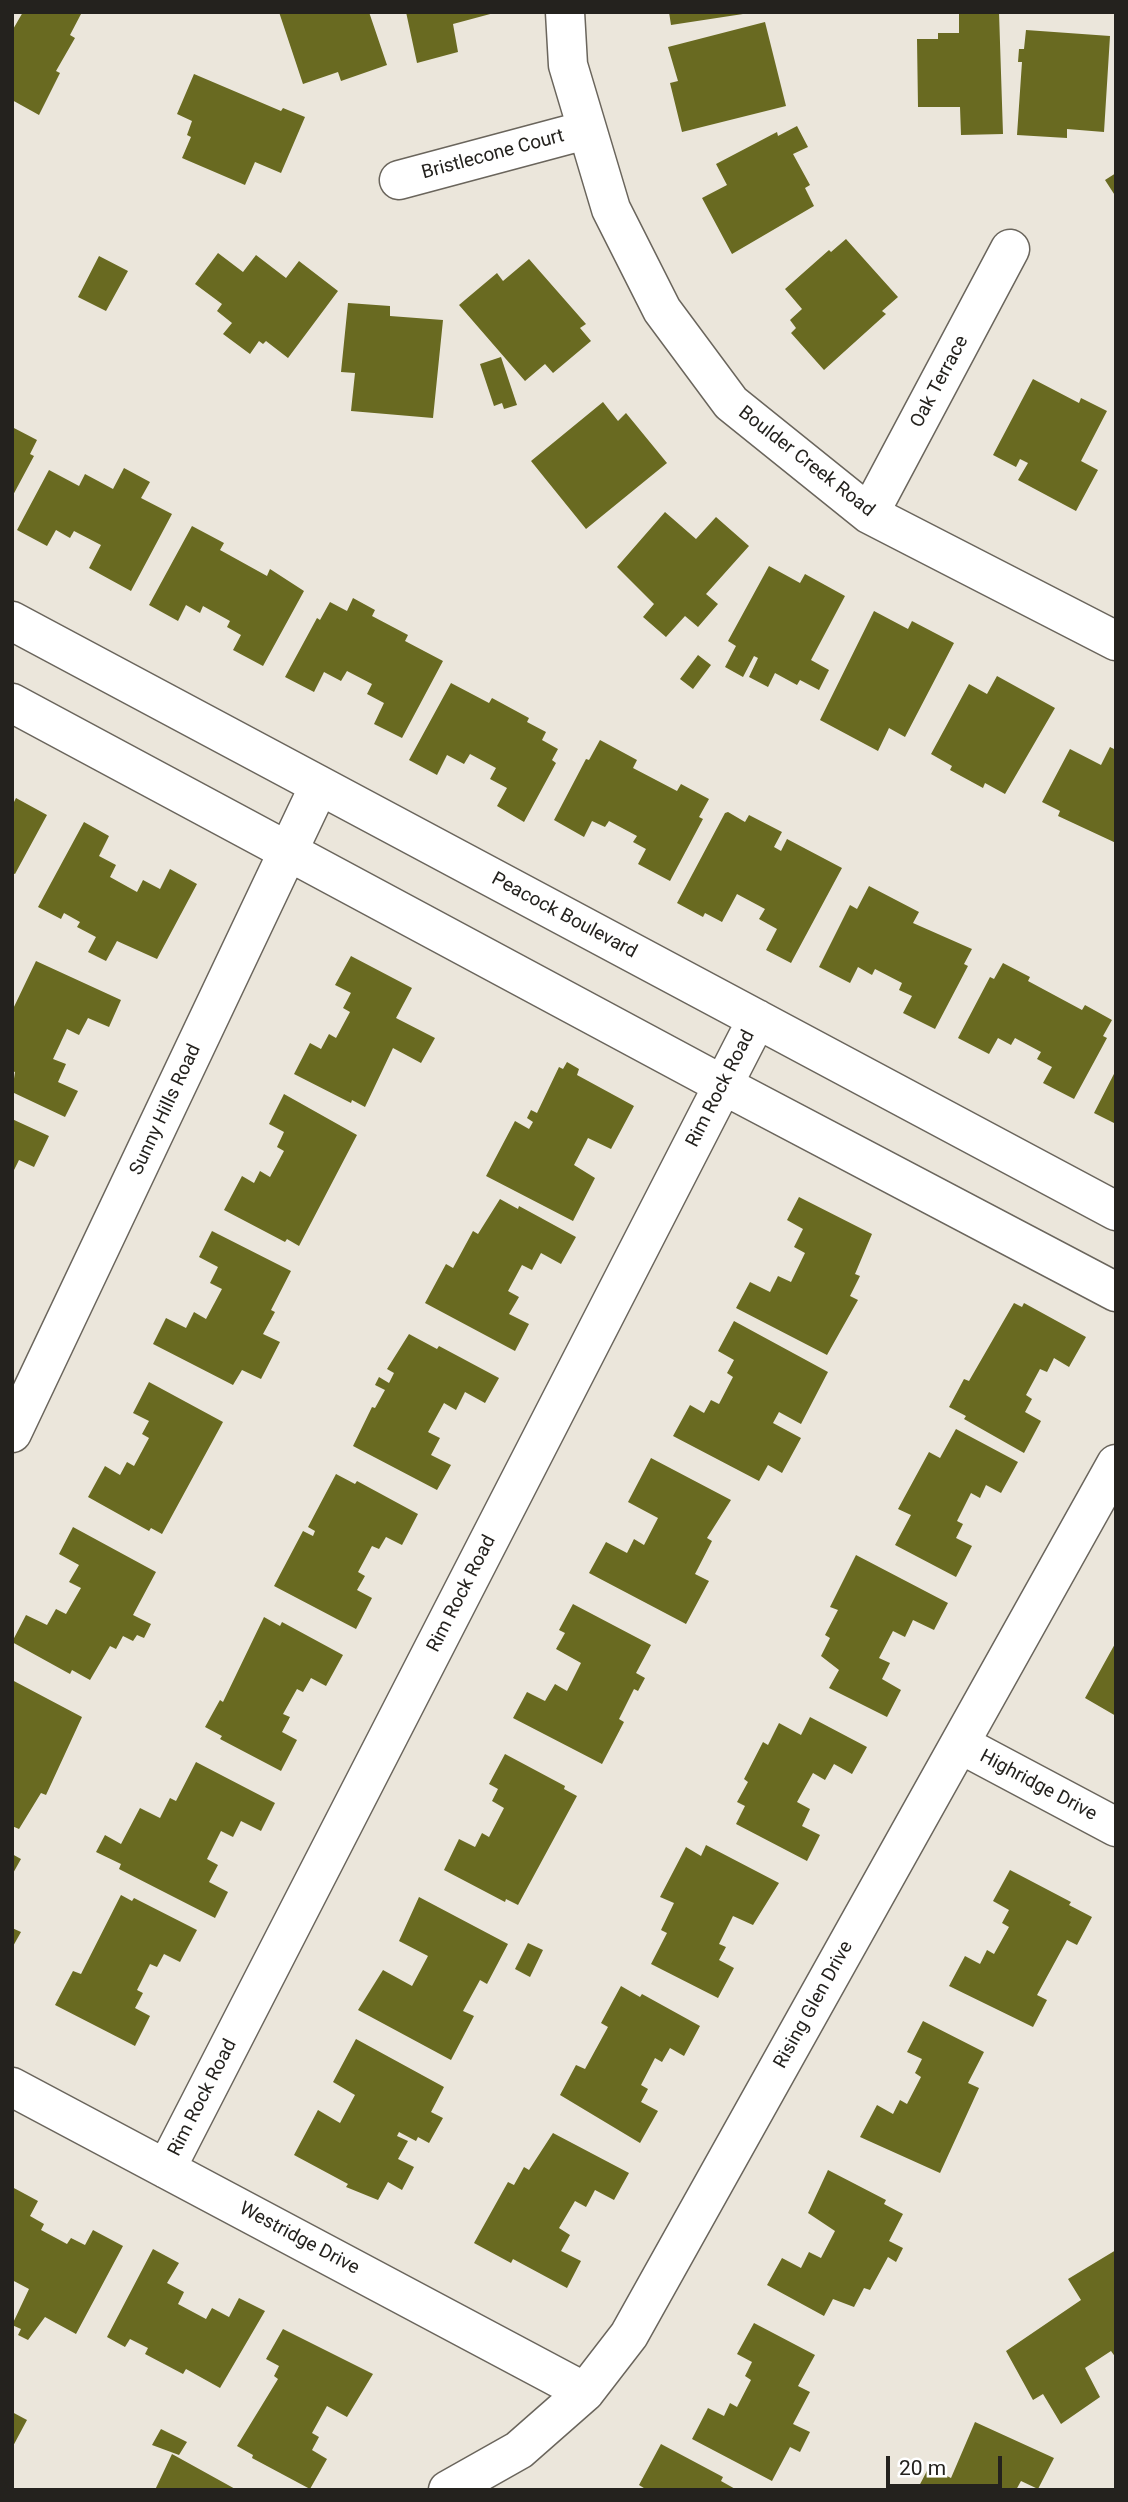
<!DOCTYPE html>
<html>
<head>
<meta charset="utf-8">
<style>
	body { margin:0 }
	#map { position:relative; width:1128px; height:2502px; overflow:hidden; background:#ebe6db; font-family:Roboto,sans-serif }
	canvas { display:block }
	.frame { position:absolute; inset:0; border:14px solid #24221e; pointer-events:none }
	.scale { position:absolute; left:886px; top:2456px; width:116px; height:32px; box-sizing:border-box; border:4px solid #24221e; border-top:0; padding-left:9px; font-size:21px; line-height:24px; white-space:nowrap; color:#24221e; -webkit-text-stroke:5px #fff; paint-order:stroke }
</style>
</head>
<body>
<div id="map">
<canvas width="1128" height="2502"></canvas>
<div class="frame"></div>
<div class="scale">20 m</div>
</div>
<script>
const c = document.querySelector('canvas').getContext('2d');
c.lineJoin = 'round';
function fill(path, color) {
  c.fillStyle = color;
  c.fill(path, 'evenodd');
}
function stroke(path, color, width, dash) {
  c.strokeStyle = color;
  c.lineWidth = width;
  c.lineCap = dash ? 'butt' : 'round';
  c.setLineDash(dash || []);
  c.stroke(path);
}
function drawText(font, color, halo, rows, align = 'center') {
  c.font = font + ' Roboto,sans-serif';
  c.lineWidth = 7;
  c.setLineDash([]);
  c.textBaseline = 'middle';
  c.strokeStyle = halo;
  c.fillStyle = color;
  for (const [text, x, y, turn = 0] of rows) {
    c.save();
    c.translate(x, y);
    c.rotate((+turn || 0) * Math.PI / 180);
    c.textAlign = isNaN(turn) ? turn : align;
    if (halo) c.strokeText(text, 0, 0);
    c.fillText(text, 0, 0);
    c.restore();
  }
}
fill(new Path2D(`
	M23 12 81 14 70 35 75 38 56 71 60 73 39 115 12 100V31Z
	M279 12H369L387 65 341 81 338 72 303 84Z
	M406 12H494V13L453 24 458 52 417 63Z
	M669 12H743V14L671 25Z
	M959 12H999L1003 134 961 135 960 107H918L917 39H938V33H959Z
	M765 22 786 106 682 132 670 83 678 81 668 47Z
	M1026 30 1110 36 1104 132 1067 129V138L1017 135 1022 62H1018L1019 49H1024Z
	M194 74 281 111 283 108 305 117 281 173 255 162 245 185 182 158 191 137 187 135 192 121 177 114Z
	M797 126 808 147 793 154 810 185 805 188 814 206 732 254 702 198 727 185 716 164 777 132 778 136Z
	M1116 173V197L1105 180Z
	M846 239 898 297 882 311 886 314 824 370 791 333 796 328 790 320 802 309 785 289 829 250 831 252Z
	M218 253 243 272 256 255 286 278 299 261 338 291 288 358 266 341 263 344 259 341 250 354 223 334 232 323 217 311 222 304 195 284Z
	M99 256 128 271 106 311 78 297Z
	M529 259 586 324 580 328 591 341 553 373 545 364 525 381 459 305 497 273 503 281Z
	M348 303 390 306V316L443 320 433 418 351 411 355 373 341 372Z
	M501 357 517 405 504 409 502 403 494 406 480 364Z
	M1033 379 1079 403 1081 398 1107 411 1081 461 1098 470 1076 511 1018 480 1028 463 1020 459 1016 467 993 455Z
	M603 402 618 421 626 413 667 463 586 529 531 461Z
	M12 427 37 440 30 454 34 456 12 497Z
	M124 468 150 482 141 498 172 514 131 591 89 568 101 545 74 531 70 538 56 530 47 546 17 530 49 470 79 486 85 474 113 489Z
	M665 512 696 539 716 517 749 546 706 594 718 604 698 627 685 616 666 637 643 617 654 604 617 567Z
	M192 526 224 543 220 550 267 576 270 569 304 591 263 666 233 650 241 635 227 627 230 621 203 606 200 613 186 605 178 621 149 605Z
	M769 566 800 583 805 574 845 596 811 660 829 670 819 690 800 680 797 685 775 673 768 687 749 677 758 658 754 656 743 677 725 667 736 646 728 641Z
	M353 598 375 610 372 616 408 635 405 641 443 661 402 738 374 724 384 703 367 694 372 684 347 671 341 681 324 672 314 692 285 677 317 618 320 620 330 602 347 611Z
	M874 611 908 629 912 621 954 643 905 737 889 728 878 751 820 720Z
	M698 655 711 665 693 689 680 679Z
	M997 676 1055 708 1005 794 985 783 983 788 950 770 952 766 931 754 969 684 987 694Z
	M451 683 489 703 492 698 529 718 527 722 546 732 542 740 558 749 552 760 556 763 524 822 497 806 507 788 490 779 496 768 470 754 464 764 447 755 437 775 409 760Z
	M600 740 637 760 633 768 677 791 681 784 709 799 699 817 703 819 670 881 638 864 646 849 633 842 637 836 609 821 605 827 592 821 584 837 554 820 586 759 589 760Z
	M1110 747 1116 750V843L1058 816 1060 811 1042 802 1070 749 1101 765Z
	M16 798 47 815 15 874 12 873V806Z
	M728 812 745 822 749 815 782 832 774 847 781 851 787 839 842 868 791 963 766 950 777 929 759 919 765 909 737 894 722 922 705 913 703 917 677 903 725 813Z
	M84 822 109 836 99 856 116 865 110 877 137 892 143 880 160 889 170 869 197 884 157 959 117 941 106 961 88 952 96 937 77 927 80 922 64 913 61 919 38 907Z
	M869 886 919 912 913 923 972 949 964 964 968 966 935 1029 903 1013 912 996 899 990 902 983 875 969 872 975 858 967 850 983 819 967 850 905 857 909Z
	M351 956 412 988 396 1018 435 1038 421 1063 393 1048 365 1107 352 1100 351 1103 294 1074 310 1043 321 1049 329 1034 336 1038 350 1012 343 1008 351 993 335 985Z
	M36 961 121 1000 109 1027 88 1018 79 1035 67 1029 53 1059 66 1064 58 1082 78 1091 65 1117 12 1092 15 1072 12 1071V1011Z
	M1003 963 1030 977 1028 981 1082 1010 1085 1005 1112 1020 1103 1036 1107 1038 1074 1099 1043 1083 1052 1067 1037 1059 1041 1052 1015 1038 1011 1045 998 1038 989 1054 958 1038 990 977 994 979Z
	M567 1062 579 1069 577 1075 634 1106 611 1149 588 1138 574 1165 595 1178 573 1221 486 1176 515 1121 529 1129 533 1122 527 1118 531 1110 537 1113 559 1067 563 1069Z
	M1116 1070V1124L1094 1113Z
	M284 1094 357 1135 299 1246 287 1239 285 1242 224 1210 242 1176 254 1183 260 1171 270 1177 284 1151 277 1147 284 1132 269 1124Z
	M12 1119 49 1136 34 1167 19 1160 12 1174Z
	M799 1197 872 1234 855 1274 860 1276 850 1296 858 1300 827 1355 736 1308 750 1282 770 1292 778 1276 791 1282 805 1253 794 1247 803 1229 787 1220Z
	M500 1199 518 1209 519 1206 576 1237 561 1264 541 1253 532 1270 522 1265 508 1291 519 1297 509 1314 529 1324 515 1351 425 1303 446 1264 453 1268 473 1231 478 1234Z
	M212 1231 291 1271 271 1310 275 1312 263 1334 280 1342 261 1379 242 1370 233 1385 153 1344 166 1318 186 1328 194 1312 206 1319 222 1289 210 1283 218 1267 199 1257Z
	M1014 1303 1022 1307 1024 1303 1086 1337 1069 1367 1054 1358 1047 1372 1040 1369 1026 1395 1032 1399 1025 1412 1041 1421 1024 1453 964 1419 966 1416 949 1407 964 1379 969 1381Z
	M734 1321 828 1372 801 1424 779 1412 773 1423 801 1438 782 1473 768 1465 759 1481 673 1436 690 1405 704 1413 711 1400 719 1404 733 1377 727 1373 734 1360 718 1351Z
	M409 1334 437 1349 439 1346 499 1378 485 1403 465 1392 456 1410 444 1403 428 1432 440 1438 431 1455 451 1465 437 1490 353 1446 372 1407 375 1408 385 1390 375 1385 379 1377 389 1383 394 1373 387 1369Z
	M149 1382 223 1422 162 1534 151 1528 149 1531 88 1497 105 1466 120 1475 127 1462 134 1466 149 1438 142 1434 149 1421 133 1413Z
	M956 1429 1018 1462 1001 1493 986 1485 980 1498 971 1493 957 1521 963 1524 956 1538 972 1546 956 1577 895 1545 911 1515 898 1509 929 1452 940 1458Z
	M651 1458 731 1500 707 1538 712 1541 695 1574 709 1581 686 1624 589 1573 606 1542 627 1553 634 1539 644 1545 658 1518 628 1502Z
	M336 1474 355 1484 357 1481 418 1514 402 1545 386 1537 379 1549 372 1546 358 1572 365 1576 357 1590 372 1598 356 1629 274 1586 303 1531 313 1536 315 1531 308 1527Z
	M73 1527 156 1572 133 1615 151 1624 144 1638 137 1635 133 1641 123 1636 116 1649 110 1646 90 1680 72 1670 70 1674 12 1642 26 1615 47 1625 56 1609 66 1614 81 1588 69 1582 79 1565 59 1554Z
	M856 1555 948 1603 934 1630 913 1620 905 1637 893 1631 879 1658 890 1663 882 1679 901 1690 887 1717 829 1688 839 1670 821 1656 830 1638 825 1635 838 1610 830 1607Z
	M573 1604 651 1645 636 1673 645 1678 638 1691 634 1689 619 1719 624 1722 602 1764 513 1718 527 1692 545 1701 555 1684 567 1691 581 1663 556 1649 565 1633 559 1630Z
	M264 1617 280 1626 282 1622 343 1655 326 1686 311 1678 303 1692 297 1689 283 1714 290 1717 282 1732 297 1740 281 1771 220 1739 222 1736 205 1727 220 1700 223 1702Z
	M1116 1642V1716L1085 1698Z
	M12 1680 82 1717 46 1795 41 1793 19 1829 12 1826Z
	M810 1717 867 1747 852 1774 834 1764 825 1780 813 1773 797 1802 810 1809 802 1826 820 1835 807 1861 736 1824 745 1806 737 1802 748 1782 744 1779 763 1742 768 1745 779 1723 801 1735Z
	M505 1754 565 1786 564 1789 577 1796 518 1905 506 1899 505 1902 444 1870 459 1839 475 1847 482 1833 489 1837 504 1808 492 1801 498 1789 489 1784Z
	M196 1762 275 1803 261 1831 241 1821 233 1837 221 1831 207 1859 218 1865 209 1882 228 1892 215 1918 119 1869 121 1864 96 1852 105 1835 121 1844 140 1808 160 1818 170 1798 176 1801Z
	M706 1845 779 1883 753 1925 733 1916 719 1944 726 1947 719 1960 734 1968 718 1998 651 1964 667 1933 661 1930 674 1903 660 1897 686 1847 701 1856Z
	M12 1854 21 1859 12 1875Z
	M1010 1870 1071 1902 1069 1905 1092 1917 1077 1945 1067 1940 1037 1995 1047 2000 1033 2027 949 1986 965 1956 980 1964 987 1950 994 1954 1009 1927 1002 1923 1009 1910 993 1901Z
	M121 1895 132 1901 134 1898 197 1930 180 1962 164 1954 157 1967 150 1964 137 1990 143 1993 135 2008 150 2016 135 2046 55 2005 73 1971 81 1974Z
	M419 1897 508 1944 487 1984 480 1980 463 2011 474 2016 451 2060 358 2010 383 1970 412 1986 428 1956 399 1941Z
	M12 1928 21 1932 12 1948Z
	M528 1943 543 1950 530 1977 515 1969Z
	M621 1986 640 1997 642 1994 700 2026 684 2056 670 2048 662 2062 655 2058 641 2085 648 2089 641 2102 658 2111 640 2143 560 2095 576 2065 585 2069 608 2027 601 2023Z
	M923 2021 984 2052 968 2083 979 2088 940 2173 860 2137 877 2105 893 2114 900 2100 907 2104 921 2077 915 2073 922 2059 907 2052Z
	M356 2039 444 2087 431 2112 443 2118 429 2143 418 2137 416 2141 399 2132 397 2136 408 2141 398 2159 414 2167 402 2190 388 2182 378 2200 346 2187 348 2184 294 2155 318 2110 340 2123 355 2095 333 2082Z
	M553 2133 629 2173 614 2200 595 2190 586 2207 575 2201 559 2228 570 2235 561 2251 581 2261 567 2288 513 2259 511 2263 474 2243 508 2182 514 2185 524 2167 529 2170Z
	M828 2170 886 2200 884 2204 903 2214 889 2241 903 2248 896 2262 888 2257 870 2290 864 2288 854 2307 833 2299 824 2316 767 2285 782 2258 801 2268 809 2252 821 2258 835 2231 808 2213Z
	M12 2187 38 2201 30 2216 44 2224 41 2230 67 2244 71 2238 85 2245 93 2230 123 2246 76 2334 45 2317 28 2340 18 2335 21 2329 12 2325 29 2289 12 2280Z
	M153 2249 179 2263 167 2283 184 2292 178 2304 206 2319 212 2308 229 2317 239 2298 265 2311 220 2388 186 2369 183 2374 145 2354 148 2348 130 2339 125 2347 107 2337Z
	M1116 2250V2358L1111 2351 1085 2368 1100 2397 1061 2424 1043 2394 1033 2400 1006 2351 1081 2300 1068 2279Z
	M754 2323 815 2355 798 2386 810 2392 793 2424 810 2432 800 2452 790 2447 772 2481 692 2439 708 2408 724 2416 730 2403 737 2407 751 2380 745 2376 752 2362 737 2354Z
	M283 2329 373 2374 347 2417 327 2406 312 2433 319 2437 312 2450 327 2459 310 2489 252 2458 253 2455 237 2446 278 2379 274 2376 279 2366 266 2359Z
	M12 2412 27 2420 12 2448Z
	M975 2422 1054 2458 1038 2489 1021 2481 1016 2490H917L929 2467 951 2478Z
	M161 2429 187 2442 179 2455 152 2445Z
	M661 2444 723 2477 721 2481 737 2490H647L639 2485Z
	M172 2454 237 2490H155Z`), '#696a21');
const minor = new Path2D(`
	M565 12 568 65 611 209 662 310 731 403 869 514 1116 641
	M399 180 586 130
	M869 514 1010 249
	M12 621 1116 1211
	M12 703 723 1085 1116 1292
	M12 1433 319 786
	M960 1744 1116 1827
	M12 2087 585 2392
	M166 2169 757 1019
	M448 2490 519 2450 585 2392 629 2335 1116 1464`);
stroke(minor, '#6a655c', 41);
stroke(minor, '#fff', 38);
drawText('19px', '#24221e', '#fff', [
	["Bristlecone Court",493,155,-15],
	["Oak Terrace",940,382,-62],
	["Boulder Creek Road",806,462,38],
	["Peacock Boulevard",564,916,28],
	["Rim Rock Road",721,1089,-63],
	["Sunny Hills Road",166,1110,-65],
	["Rim Rock Road",462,1594,-63],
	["Highridge Drive",1038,1786,28],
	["Rising Glen Drive",814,2005,-61],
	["Rim Rock Road",203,2098,-63],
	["Westridge Drive",299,2239,28]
]);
</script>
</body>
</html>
